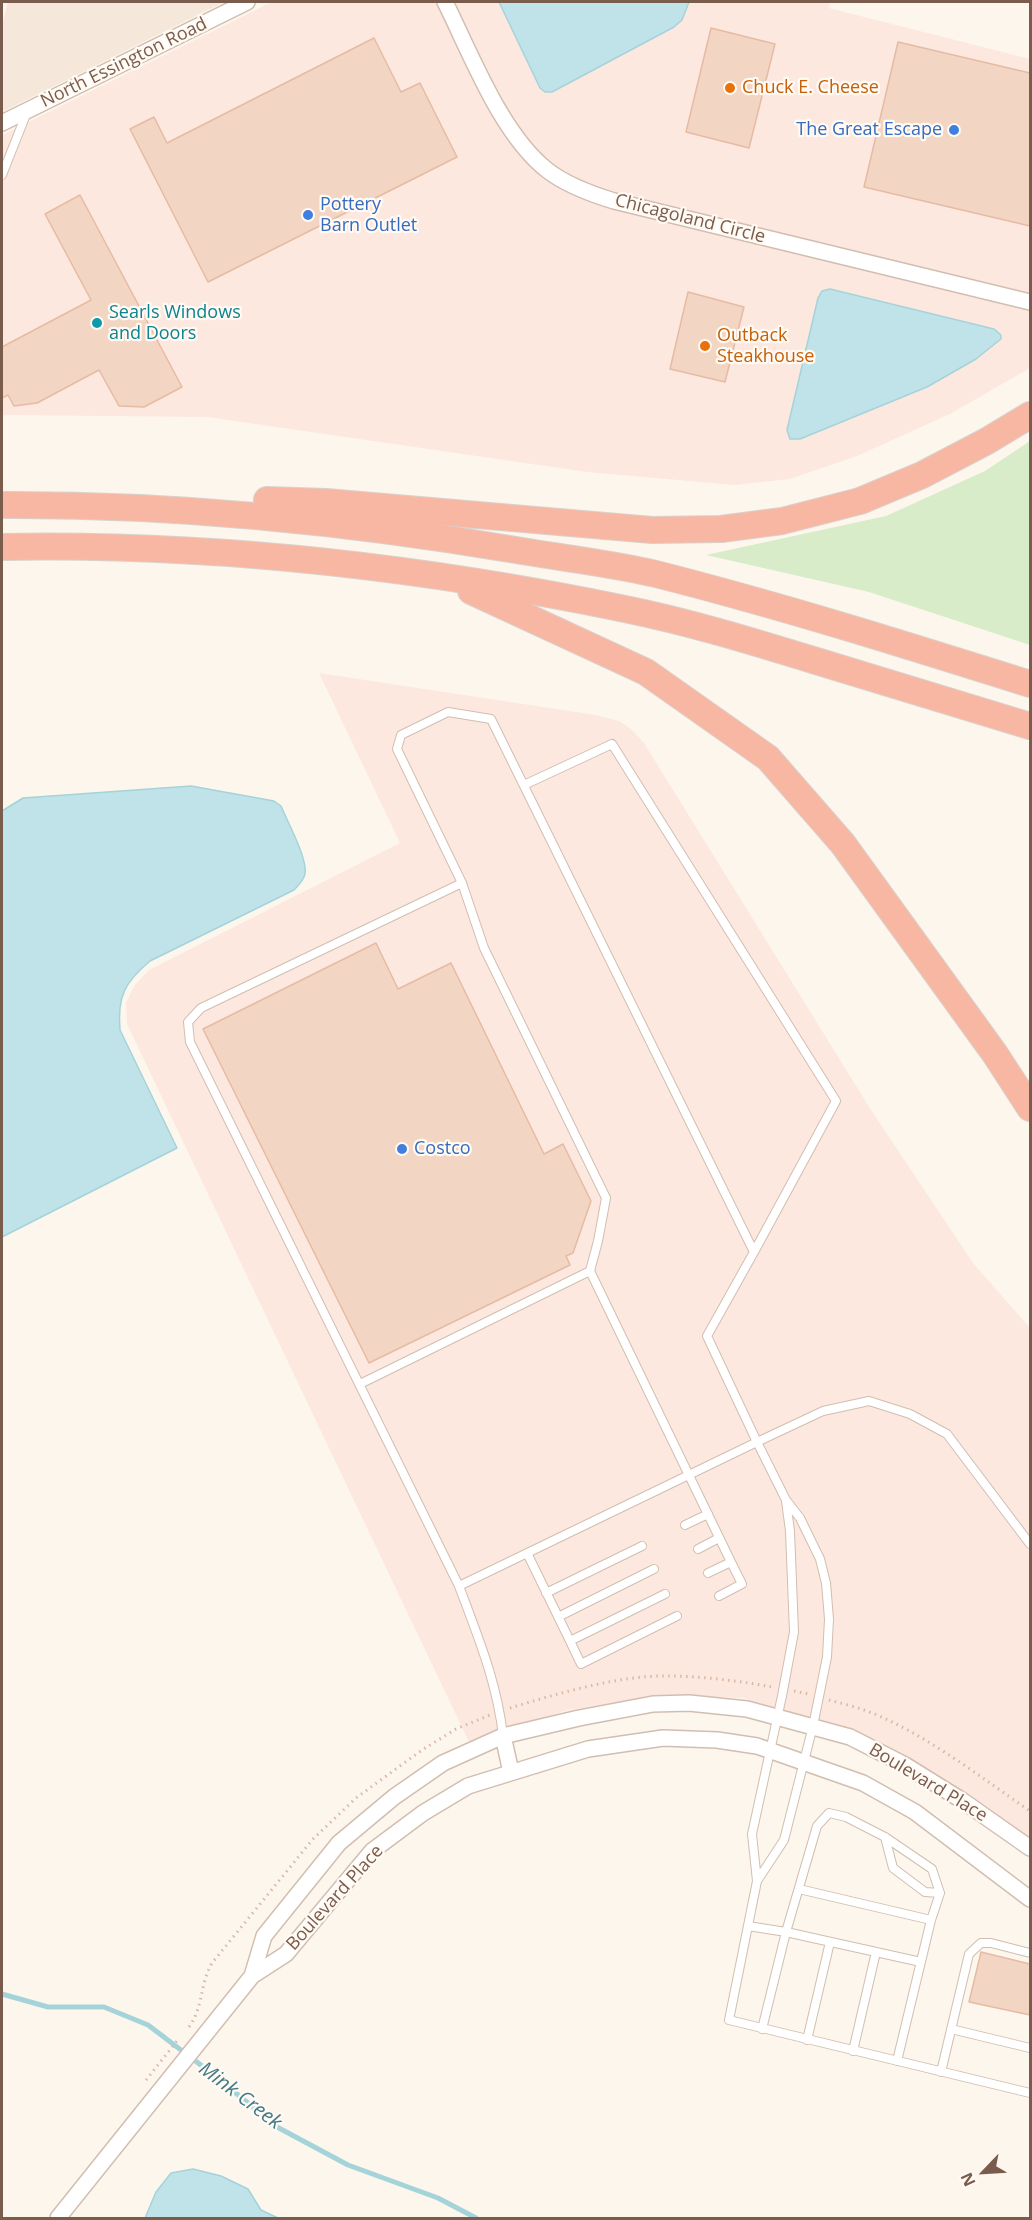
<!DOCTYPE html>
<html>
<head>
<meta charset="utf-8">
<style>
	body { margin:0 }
	#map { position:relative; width:1032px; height:2220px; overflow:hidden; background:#fdf6ec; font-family:"Open Sans",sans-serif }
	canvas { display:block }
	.frame { position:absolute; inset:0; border:3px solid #7a5c4d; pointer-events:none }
	.north { position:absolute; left:954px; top:2142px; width:60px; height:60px; -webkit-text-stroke:4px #fffaf3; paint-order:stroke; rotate:245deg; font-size:16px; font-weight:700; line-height:24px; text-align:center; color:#7a5c4d }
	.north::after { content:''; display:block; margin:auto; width:21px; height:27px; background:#7a5c4d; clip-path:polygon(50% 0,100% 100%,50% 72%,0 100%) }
</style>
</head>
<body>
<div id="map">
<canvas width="1032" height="2220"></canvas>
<div class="frame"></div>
<div class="north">N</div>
</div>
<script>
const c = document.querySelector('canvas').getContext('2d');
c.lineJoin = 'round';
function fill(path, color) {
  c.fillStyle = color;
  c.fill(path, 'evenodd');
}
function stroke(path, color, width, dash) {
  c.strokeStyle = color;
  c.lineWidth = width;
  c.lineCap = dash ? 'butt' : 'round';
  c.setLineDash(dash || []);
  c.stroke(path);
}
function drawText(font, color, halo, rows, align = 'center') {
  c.font = font + ' "Open Sans",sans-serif';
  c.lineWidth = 4.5;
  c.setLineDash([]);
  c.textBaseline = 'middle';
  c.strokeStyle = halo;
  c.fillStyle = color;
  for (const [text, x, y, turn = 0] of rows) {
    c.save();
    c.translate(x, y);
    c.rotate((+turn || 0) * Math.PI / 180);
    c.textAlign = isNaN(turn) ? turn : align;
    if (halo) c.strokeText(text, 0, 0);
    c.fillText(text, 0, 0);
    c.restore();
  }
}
fill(new Path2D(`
	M8 2H224L2 112V26Z`), '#f5e8da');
fill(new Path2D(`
	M272 2H830L829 8 1030 59V368L950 414 857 456 790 479 734 485 587 472 207 417 2 415V135Z
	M319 673 596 715 619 721 631 729 644 743 871 1110 973 1263 1030 1328V1838L920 1765 744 1698 662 1695 568 1710 469 1742 127 1024 126 1003 135 985 149 970 400 843Z`), '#fde8e0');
fill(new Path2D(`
	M1030 441V645L869 592 706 555 886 516 985 471Z`), '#d8ecc9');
const water = new Path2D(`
	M499 2H689L682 20 674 27 552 92H545L540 88Z
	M830 289 994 329 1001 335V339L976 359 927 387 800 439H790L787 430 818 298 822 291Z
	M191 786 274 801 281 806C287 821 308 859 305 874 304 880 299 885 294 890L150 961C125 982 117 996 120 1030L177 1148 2 1237V811L23 798Z
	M193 2169 221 2176 248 2189 261 2210 278 2218H145L156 2192 171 2173Z`);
fill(water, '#bfe3e8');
stroke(water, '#a5d3da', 1.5);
stroke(new Path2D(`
	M2 1994 48 2007H104L148 2025 214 2075 277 2127 348 2165 438 2198 476 2218`), '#a5d3da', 5);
const building = new Path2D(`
	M711 28 775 44 749 148 686 132Z
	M374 38 401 92 420 83 457 157 208 282 130 129 154 117 167 143Z
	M898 42 1030 73V226L864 187Z
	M80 195 182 387 144 407 119 406 99 370 37 403 14 406 8 395 2 398V347L91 300 45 214Z
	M688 292 744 307 725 382 670 369Z
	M376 943 398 989 451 963 544 1154 563 1144 591 1201 573 1253 566 1256 570 1265 369 1363 203 1029Z
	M981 1952 1030 1964V2015L969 2002Z`);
fill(building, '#f3d5c3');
stroke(building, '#e6bba3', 1.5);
const lane = new Path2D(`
	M2 175 27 112
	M524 785 612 744 836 1101 754 1252
	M462 883 484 948 606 1198 598 1241 590 1271
	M360 1384 590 1271 731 1562 708 1573
	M786 1501 790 1531 794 1632 782 1696 752 1834 757 1881 729 2020 1030 2093
	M685 1525 708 1514
	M698 1549 719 1538
	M527 1553 570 1641 665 1594
	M459 1586 190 1042 188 1022 201 1008 462 883 397 749 401 735 448 712 491 719 754 1252 707 1336 757 1442 823 1411 869 1401 910 1414 947 1434 1030 1544
	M546 1593 642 1546
	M719 1596 742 1584 731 1562
	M558 1617 654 1569
	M570 1641 581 1664 677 1616
	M503 1736C497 1682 478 1637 459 1586L757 1442 786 1500 800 1518 820 1559 826 1583 829 1619 827 1657 813 1726 784 1840 757 1881
	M885 1837 893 1868 925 1892 940 1893
	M799 1889 931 1920
	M748 1926 786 1932 762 2029
	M951 2029 1030 2048
	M807 2040 830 1942
	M853 2051 876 1952
	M897 2061 931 1920 940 1893 932 1869 885 1837 846 1817 829 1813 817 1826 786 1932 921 1962
	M941 2072 969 1954 981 1943H991L1030 1953`);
const street = new Path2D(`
	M445 2C471 54 501 134 547 170 566 185 591 194 614 201L1030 302
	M2 123 247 2
	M503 1736 511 1772
	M252 1976 264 1936 339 1843 394 1797 443 1763 503 1736 579 1718 653 1704 689 1703 747 1709 850 1737 905 1765 963 1801 1030 1848
	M58 2218 252 1976 286 1954 372 1851 423 1813 468 1786 588 1749 663 1738 717 1740 757 1746 863 1783 915 1812 1030 1899`);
const highway = new Path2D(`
	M267 500 326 502 652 530 721 529 782 521 860 501 922 475 987 441 1030 415
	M2 505C174 504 345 521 516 550 562 558 610 563 656 574 782 606 906 645 1030 684
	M2 547C210 543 421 567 625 609 689 622 751 641 813 660 886 682 958 704 1030 726
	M471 591 646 672 768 758 843 844 995 1054 1030 1108`);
stroke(lane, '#d1beb0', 10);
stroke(street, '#d1beb0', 18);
stroke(highway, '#dad1cd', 28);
stroke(new Path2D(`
	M794 1691 808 1694
	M829 1700C840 1703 853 1706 864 1710 922 1731 980 1777 1030 1811
	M510 1708C556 1694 620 1675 667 1676 702 1676 739 1681 772 1687
	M189 2027C204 2006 199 1986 212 1963L313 1839 356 1798 422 1750 456 1729 490 1715
	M146 2080 177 2041`), '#d9b8a5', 3, [1.5, 4.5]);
stroke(lane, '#fff', 8);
stroke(street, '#fff', 15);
stroke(highway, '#f7b7a3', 26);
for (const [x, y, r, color] of [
	[730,88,6,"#e8710a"],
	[954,130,6,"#3f7fe0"],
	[308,215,6,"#3f7fe0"],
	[97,323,6,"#0f9aa8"],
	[705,346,6,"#e8710a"],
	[402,1149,6,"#3f7fe0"]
]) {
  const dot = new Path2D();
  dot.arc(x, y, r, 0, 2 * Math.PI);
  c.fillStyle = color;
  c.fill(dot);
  stroke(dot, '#fffaf3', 2);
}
drawText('18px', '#7a5c4d', '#fffaf3', [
	["North Essington Road",124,63,-26],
	["Chicagoland Circle",690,219,14],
	["Boulevard Place",928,1783,31],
	["Boulevard Place",335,1898,-48]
]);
drawText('18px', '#c56008', '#fffaf3', [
	["Chuck E. Cheese",742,88],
	["Outback",717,336],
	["Steakhouse",717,357]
], 'left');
drawText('18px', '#366cbe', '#fffaf3', [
	["The Great Escape",942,130,"right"],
	["Pottery",320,205],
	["Barn Outlet",320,226],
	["Costco",414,1149]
], 'left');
drawText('18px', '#0d838f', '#fffaf3', [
	["Searls Windows",109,313],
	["and Doors",109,334]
], 'left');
drawText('italic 20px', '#437c86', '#fffaf3', [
	["Mink Creek",240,2096,37]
]);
</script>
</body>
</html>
